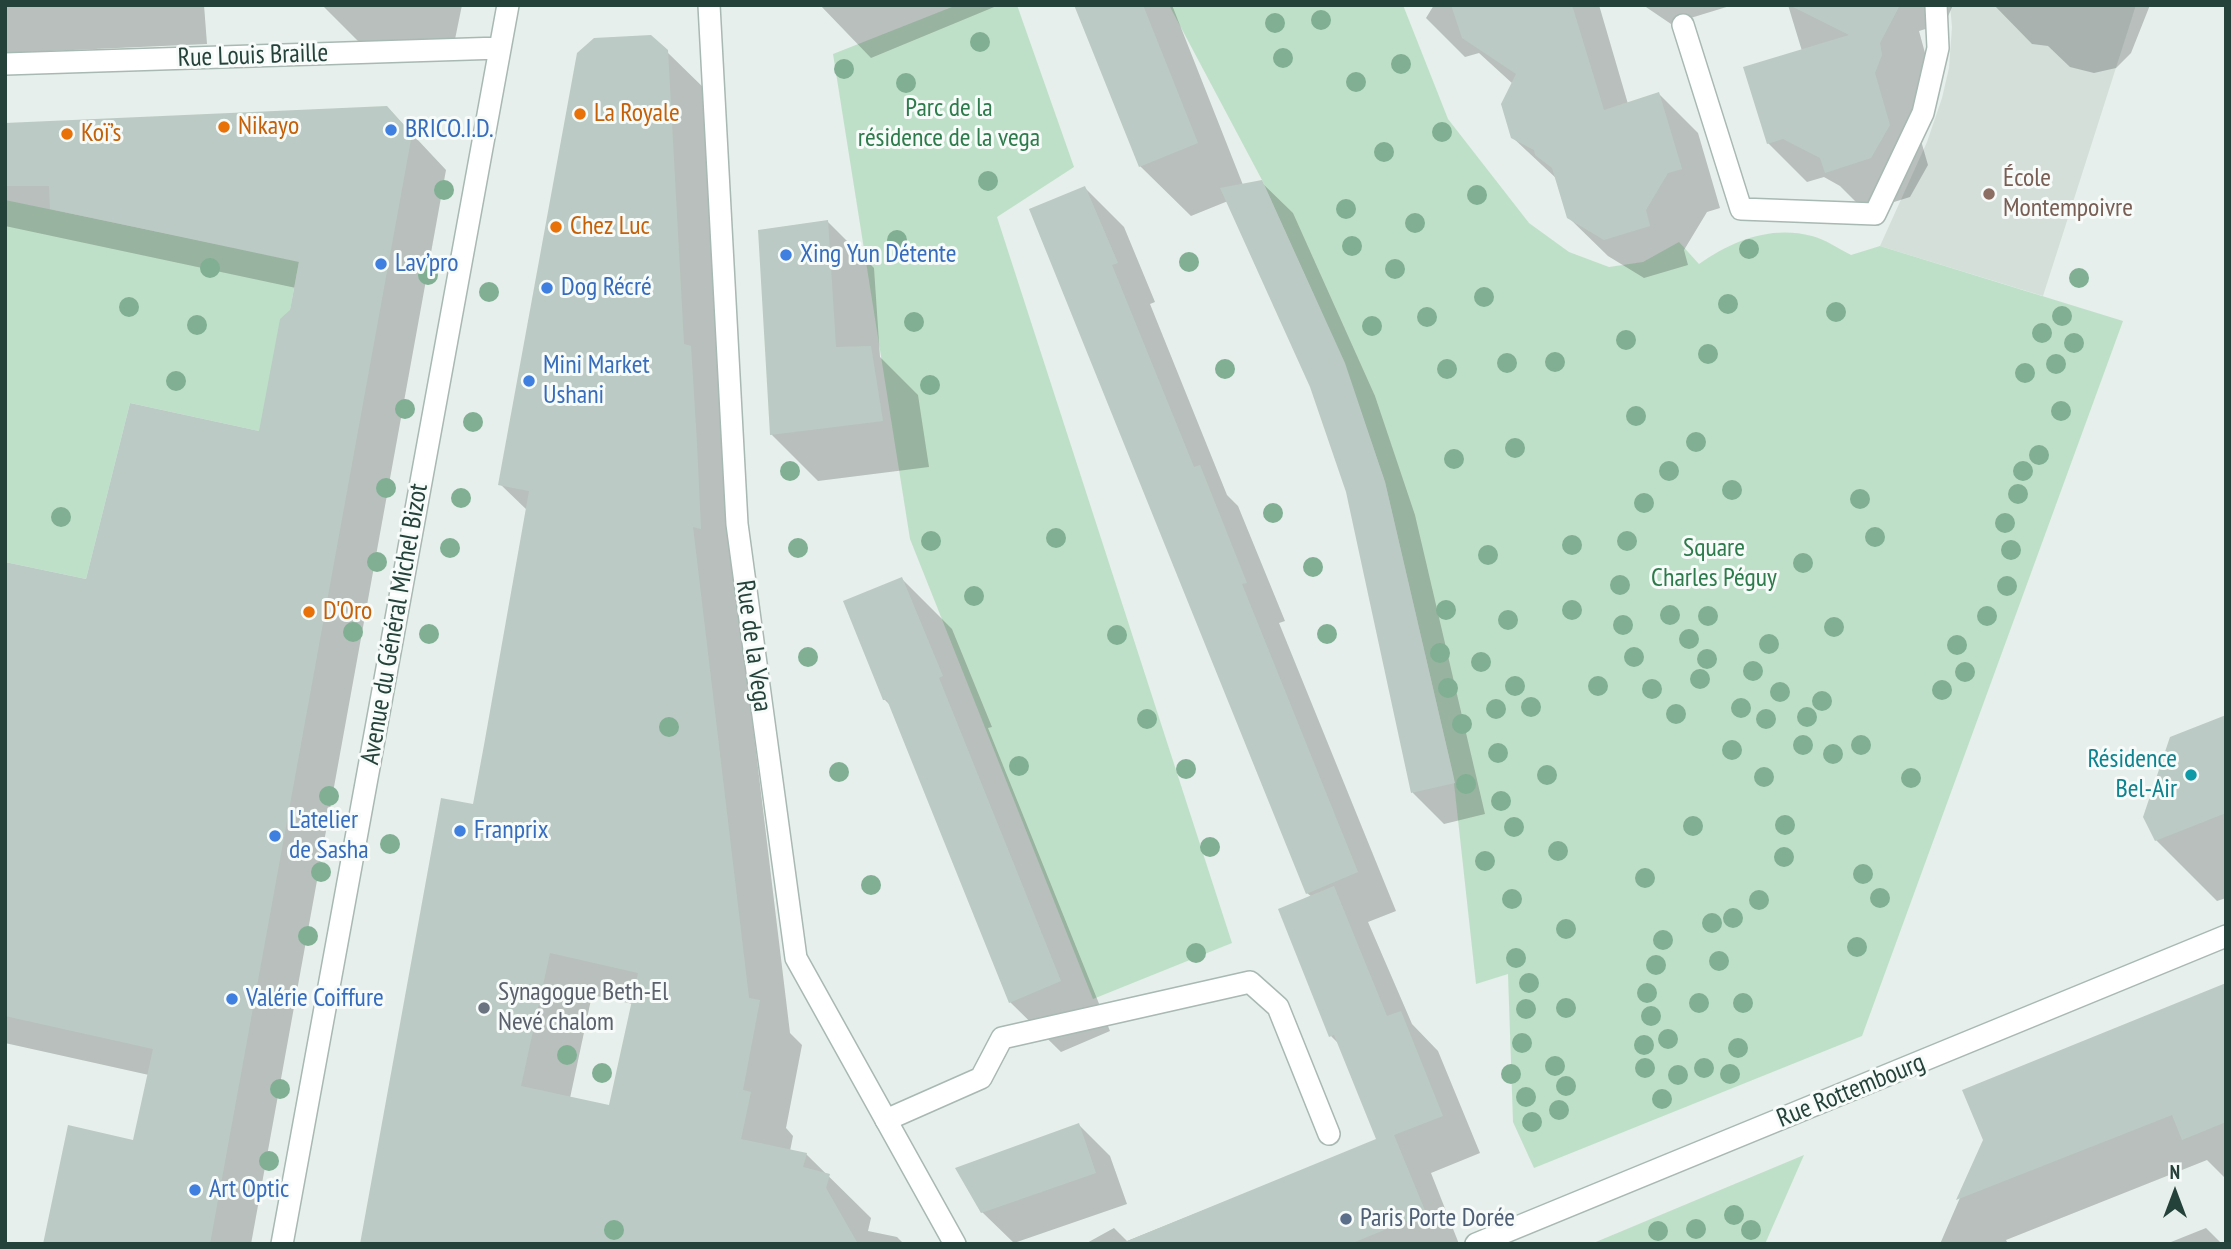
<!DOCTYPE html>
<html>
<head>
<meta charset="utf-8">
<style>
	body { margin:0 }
	#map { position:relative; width:2231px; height:1249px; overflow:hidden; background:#e6efeb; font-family:"PT Sans Narrow",sans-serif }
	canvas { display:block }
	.frame { position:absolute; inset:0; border:7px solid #24423a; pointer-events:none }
	.north { position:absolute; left:2140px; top:1158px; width:70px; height:70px; -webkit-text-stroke:5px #f7fbf9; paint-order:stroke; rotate:0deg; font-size:19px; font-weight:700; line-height:28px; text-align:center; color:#24423a }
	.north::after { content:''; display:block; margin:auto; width:24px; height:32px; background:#24423a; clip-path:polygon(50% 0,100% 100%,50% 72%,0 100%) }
</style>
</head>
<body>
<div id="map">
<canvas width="2231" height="1249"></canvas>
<div class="frame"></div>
<div class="north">N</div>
</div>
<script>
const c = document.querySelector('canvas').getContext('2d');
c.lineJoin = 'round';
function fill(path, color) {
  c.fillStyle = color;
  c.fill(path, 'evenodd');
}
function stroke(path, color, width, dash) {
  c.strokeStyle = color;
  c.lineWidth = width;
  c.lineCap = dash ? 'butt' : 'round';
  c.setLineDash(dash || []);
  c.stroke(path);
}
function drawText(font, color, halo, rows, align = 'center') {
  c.font = font + ' "PT Sans Narrow",sans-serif';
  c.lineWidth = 6;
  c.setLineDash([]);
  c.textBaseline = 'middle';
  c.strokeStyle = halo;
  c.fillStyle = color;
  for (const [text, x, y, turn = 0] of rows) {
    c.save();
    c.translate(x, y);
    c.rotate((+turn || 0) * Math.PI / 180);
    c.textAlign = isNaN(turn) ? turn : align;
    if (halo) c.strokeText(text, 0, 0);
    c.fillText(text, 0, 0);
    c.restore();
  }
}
fill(new Path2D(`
	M1950 5H2136L2043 296 1880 246 1927 142 1942 98 1949 68 1952 27Z`), '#d4dfda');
fill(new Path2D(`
	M957 5H1017L1074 167 997 217 1232 943 1093 999 910 539 833 54Z
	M1169 5H1403L1448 119 1529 223 1569 252 1609 267 1643 262 1679 242 1699 264C1732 241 1770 225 1812 236 1825 239 1839 249 1851 255L1880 246 2123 321 1862 1036 1534 1168 1513 1122 1508 974 1476 984 1453 774 1385 482 1344 363 1262 180Z
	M5 200 299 261 268 433 130 403 86 579 5 562Z
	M1804 1155 1765 1244H1591Z`), '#bfe0c8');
fill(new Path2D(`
	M5 5H204L207 44 5 53Z
	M322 5H462L453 49 370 53Z
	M820 5H999L871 58Z
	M1076 5H1172L1243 185 1261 182 1293 213 1375 396 1415 515 1485 814 1444 824 1413 793 1348 491 1312 387 1228 201 1191 216 1140 166Z
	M1434 5H1599L1628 104 1659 94 1698 133 1720 208 1707 212 1684 250 1688 265 1644 278 1608 256 1568 217 1557 179 1512 137 1513 84 1479 53 1465 57 1426 18Z
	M1643 5H1733L1671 24Z
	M1788 5H1953L1945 23 1919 31 1928 64 1918 83 1921 95 1913 113 1928 165 1910 197 1865 211 1840 186 1824 177 1807 182 1768 143 1802 51Z
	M1994 5H2150L2131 53 2116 68 2094 73 2070 67 2048 46 2032 44Z
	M666 51 710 94 734 569 790 1033 802 1045 786 1128 793 1136 790 1151 806 1154 871 1218 868 1231 897 1237 904 1244H362L474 806 528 511 500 484ZM592 995 633 1004 611 1107 570 1098Z
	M387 107 446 170 251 1244H43L135 1142 149 1075 5 1043V564L87 581 260 433 296 288 5 226V125Z
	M1085 188 1124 227 1155 302 1150 304 1227 495 1238 506 1285 621 1279 623 1396 911 1368 922 1412 1024 1438 1051 1480 1153 1431 1173 1459 1244H1085L1114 1228 1127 1241 1378 1140 1341 1046 1331 1036 1280 910 1312 897 1307 893Z
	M828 222 874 268 880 357 918 395 929 467 818 481 771 434Z
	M902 579 952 629 992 727 988 728 1110 1031 1061 1052 1010 1002 891 706 884 699Z
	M2226 717V898L2217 901 2156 840Z
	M2226 985V1179L2207 1160 2006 1240 2008 1244H1940L1985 1140Z
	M1079 1125 1110 1156 1127 1204 1014 1243 982 1212Z
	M2206 1228 2222 1244H2166Z`), '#0003');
fill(new Path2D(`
	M1074 5H1143L1198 143 1139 167Z
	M1451 5H1572L1604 110 1659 92 1682 169 1668 173 1646 210 1650 226 1604 240 1567 218 1552 168 1535 155 1534 150 1511 138 1501 104 1516 74 1462 38Z
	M1789 5H1900L1880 43 1882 55 1875 73 1890 125 1871 158 1825 173 1820 158 1783 139 1767 144 1743 67 1849 35Z
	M651 35 668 50 684 344 691 346 697 444 701 529 693 527 749 998 760 1000 743 1090 751 1092 741 1139 807 1153 803 1167 830 1174 826 1188 858 1244H360L441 798 473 804 484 745 529 491 498 485 577 53 594 38ZM550 953 638 973 609 1105 521 1086Z
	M387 106 412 134 210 1244H43L68 1125 133 1140 153 1049 5 1016V562L86 579 130 403 259 431 280 319 290 310 299 262 50 209 49 186H5V123Z
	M1262 180 1345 363 1385 482 1455 783 1411 793 1346 492 1310 387 1220 188Z
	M1085 186 1118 263 1112 265 1194 467 1200 465 1247 583 1242 584 1358 872 1306 894 1029 209Z
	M828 220 836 347 871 346 883 421 770 435 758 230Z
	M902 577 943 676 939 678 1061 981 1009 1003 887 700H883L843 601Z
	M2226 715V813L2155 841 2143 817 2170 737Z
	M1334 886 1387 1016 1401 1011 1443 1116 1394 1135 1426 1213 1350 1244H1120L1376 1139 1334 1035 1329 1037 1278 909Z
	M2226 983V1122L2182 1140 2172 1115 1956 1200 1983 1140 1962 1090Z
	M1079 1123 1096 1173 981 1213 955 1168Z`), '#bbcac4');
const service = new Path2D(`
	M886 1120 981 1078 1002 1038 1250 982 1278 1007 1329 1134`);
const pedestrian = new Path2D(`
	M1683 25 1741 209 1875 214 1923 113 1938 48 1936 5`);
const minor = new Path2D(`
	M709 5 737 524 796 958 955 1244
	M5 64 500 48
	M282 1244 508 5
	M1476 1244 2226 936`);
stroke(service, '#a8b8b2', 24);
stroke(pedestrian, '#a8b8b2', 24);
stroke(minor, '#a8b8b2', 24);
stroke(service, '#fff', 21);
stroke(pedestrian, '#fff', 21);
stroke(minor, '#fff', 21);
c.fillStyle = '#80af93';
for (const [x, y] of [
	[1321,20],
	[1275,23],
	[980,42],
	[1283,58],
	[1401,64],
	[844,69],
	[1356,82],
	[906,83],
	[1442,132],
	[1384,152],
	[988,181],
	[444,190],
	[1477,195],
	[1346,209],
	[1415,223],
	[897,240],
	[1352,246],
	[1749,249],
	[1189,262],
	[210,268],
	[1395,269],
	[428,275],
	[2079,278],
	[489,292],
	[1484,297],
	[1728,304],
	[129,307],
	[1836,312],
	[2062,316],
	[1427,317],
	[914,322],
	[197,325],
	[1372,326],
	[2042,333],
	[1626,340],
	[2074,343],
	[1708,354],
	[1555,362],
	[1507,363],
	[2056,364],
	[1225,369],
	[1447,369],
	[2025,373],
	[176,381],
	[930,385],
	[405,409],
	[2061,411],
	[1636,416],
	[473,422],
	[1696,442],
	[1515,448],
	[2039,455],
	[1454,459],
	[790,471],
	[1669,471],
	[2023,471],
	[386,488],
	[1732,490],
	[2018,494],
	[461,498],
	[1860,499],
	[1644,503],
	[1273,513],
	[61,517],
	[2005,523],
	[1875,537],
	[1056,538],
	[931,541],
	[1627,541],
	[1572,545],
	[450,548],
	[798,548],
	[2011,550],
	[1488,555],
	[377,562],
	[1803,563],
	[1313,567],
	[1620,585],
	[2007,586],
	[974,596],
	[1446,610],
	[1572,610],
	[1670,615],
	[1708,616],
	[1987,616],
	[1508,620],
	[1623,625],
	[1834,627],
	[353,632],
	[429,634],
	[1327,634],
	[1117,635],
	[1689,639],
	[1769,644],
	[1957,645],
	[1440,653],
	[808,657],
	[1634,657],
	[1707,659],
	[1481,662],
	[1753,671],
	[1965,672],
	[1700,679],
	[1515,686],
	[1598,686],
	[1448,688],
	[1652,689],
	[1942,690],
	[1780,692],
	[1822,701],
	[1531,707],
	[1741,708],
	[1496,709],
	[1676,714],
	[1807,717],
	[1147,719],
	[1766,719],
	[1462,724],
	[669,727],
	[1803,745],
	[1861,745],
	[1732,750],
	[1498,753],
	[1833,754],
	[1019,766],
	[1186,769],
	[839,772],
	[1547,775],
	[1764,777],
	[1911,778],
	[1466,784],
	[329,796],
	[1501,801],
	[1785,825],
	[1693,826],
	[1514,827],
	[390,844],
	[1210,847],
	[1558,851],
	[1784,857],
	[1485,861],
	[321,872],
	[1863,874],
	[1645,878],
	[871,885],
	[1880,898],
	[1512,899],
	[1759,900],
	[1733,918],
	[1712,923],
	[1566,929],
	[308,936],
	[1663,940],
	[1857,947],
	[1196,953],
	[1516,958],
	[1719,961],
	[1656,965],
	[1529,983],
	[1647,993],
	[1699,1003],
	[1743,1003],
	[1566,1008],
	[1526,1009],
	[1651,1016],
	[1668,1039],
	[1522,1043],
	[1644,1045],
	[1738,1048],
	[567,1055],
	[1555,1066],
	[1645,1068],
	[1704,1068],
	[602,1073],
	[1511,1074],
	[1730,1074],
	[1678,1075],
	[1566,1086],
	[280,1089],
	[1526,1097],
	[1662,1099],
	[1559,1110],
	[1532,1122],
	[269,1161],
	[1734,1215],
	[1696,1229],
	[614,1230],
	[1751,1230],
	[1658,1231]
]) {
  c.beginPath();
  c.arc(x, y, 10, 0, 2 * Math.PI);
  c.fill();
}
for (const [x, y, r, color] of [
	[580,114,7,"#e8710a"],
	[224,127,7,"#e8710a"],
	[391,130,7,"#3f7fe0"],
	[67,134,7,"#e8710a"],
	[1989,194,7,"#8d6e63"],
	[556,227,7,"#e8710a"],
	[786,255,7,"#3f7fe0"],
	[381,264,7,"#3f7fe0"],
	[547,288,7,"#3f7fe0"],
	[529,381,7,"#3f7fe0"],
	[309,612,7,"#e8710a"],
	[2191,775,7,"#0f9aa8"],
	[460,831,7,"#3f7fe0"],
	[275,836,7,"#3f7fe0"],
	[232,999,7,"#3f7fe0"],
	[484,1008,7,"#6b7280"],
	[195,1190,7,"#3f7fe0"],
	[1346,1219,7,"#5c6f8a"]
]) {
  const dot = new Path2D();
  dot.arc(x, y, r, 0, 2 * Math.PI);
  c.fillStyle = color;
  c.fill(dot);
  stroke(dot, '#f7fbf9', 2.5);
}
drawText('26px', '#24423a', '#f7fbf9', [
	["Rue Louis Braille",253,56,-2],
	["Avenue du Général Michel Bizot",395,624,-80],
	["Rue de la Vega",753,646,82],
	["Rue Rottembourg",1851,1091,-22]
]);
drawText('26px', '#2d7a4b', '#f7fbf9', [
	["Parc de la",949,109],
	["résidence de la vega",949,139],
	["Square",1714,549],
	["Charles Péguy",1714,579]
]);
drawText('26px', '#c56008', '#f7fbf9', [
	["La Royale",594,114],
	["Nikayo",238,127],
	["Koï’s",81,134],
	["Chez Luc",570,227],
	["D'Oro",323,612]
], 'left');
drawText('26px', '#366cbe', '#f7fbf9', [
	["BRICO.I.D.",405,130],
	["Xing Yun Détente",800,255],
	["Lav’pro",395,264],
	["Dog Récré",561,288],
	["Mini Market",543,366],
	["Ushani",543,396],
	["L'atelier",289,821],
	["de Sasha",289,851],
	["Franprix",474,831],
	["Valérie Coiffure",246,999],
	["Art Optic",209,1190]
], 'left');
drawText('26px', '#785e54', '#f7fbf9', [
	["École",2003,179],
	["Montempoivre",2003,209]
], 'left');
drawText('26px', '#0d838f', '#f7fbf9', [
	["Résidence",2177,760],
	["Bel-Air",2177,790]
], 'right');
drawText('26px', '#5b616d', '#f7fbf9', [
	["Synagogue Beth-El",498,993],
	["Nevé chalom",498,1023]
], 'left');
drawText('26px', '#4e5e75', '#f7fbf9', [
	["Paris Porte Dorée",1360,1219]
], 'left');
</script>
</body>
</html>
